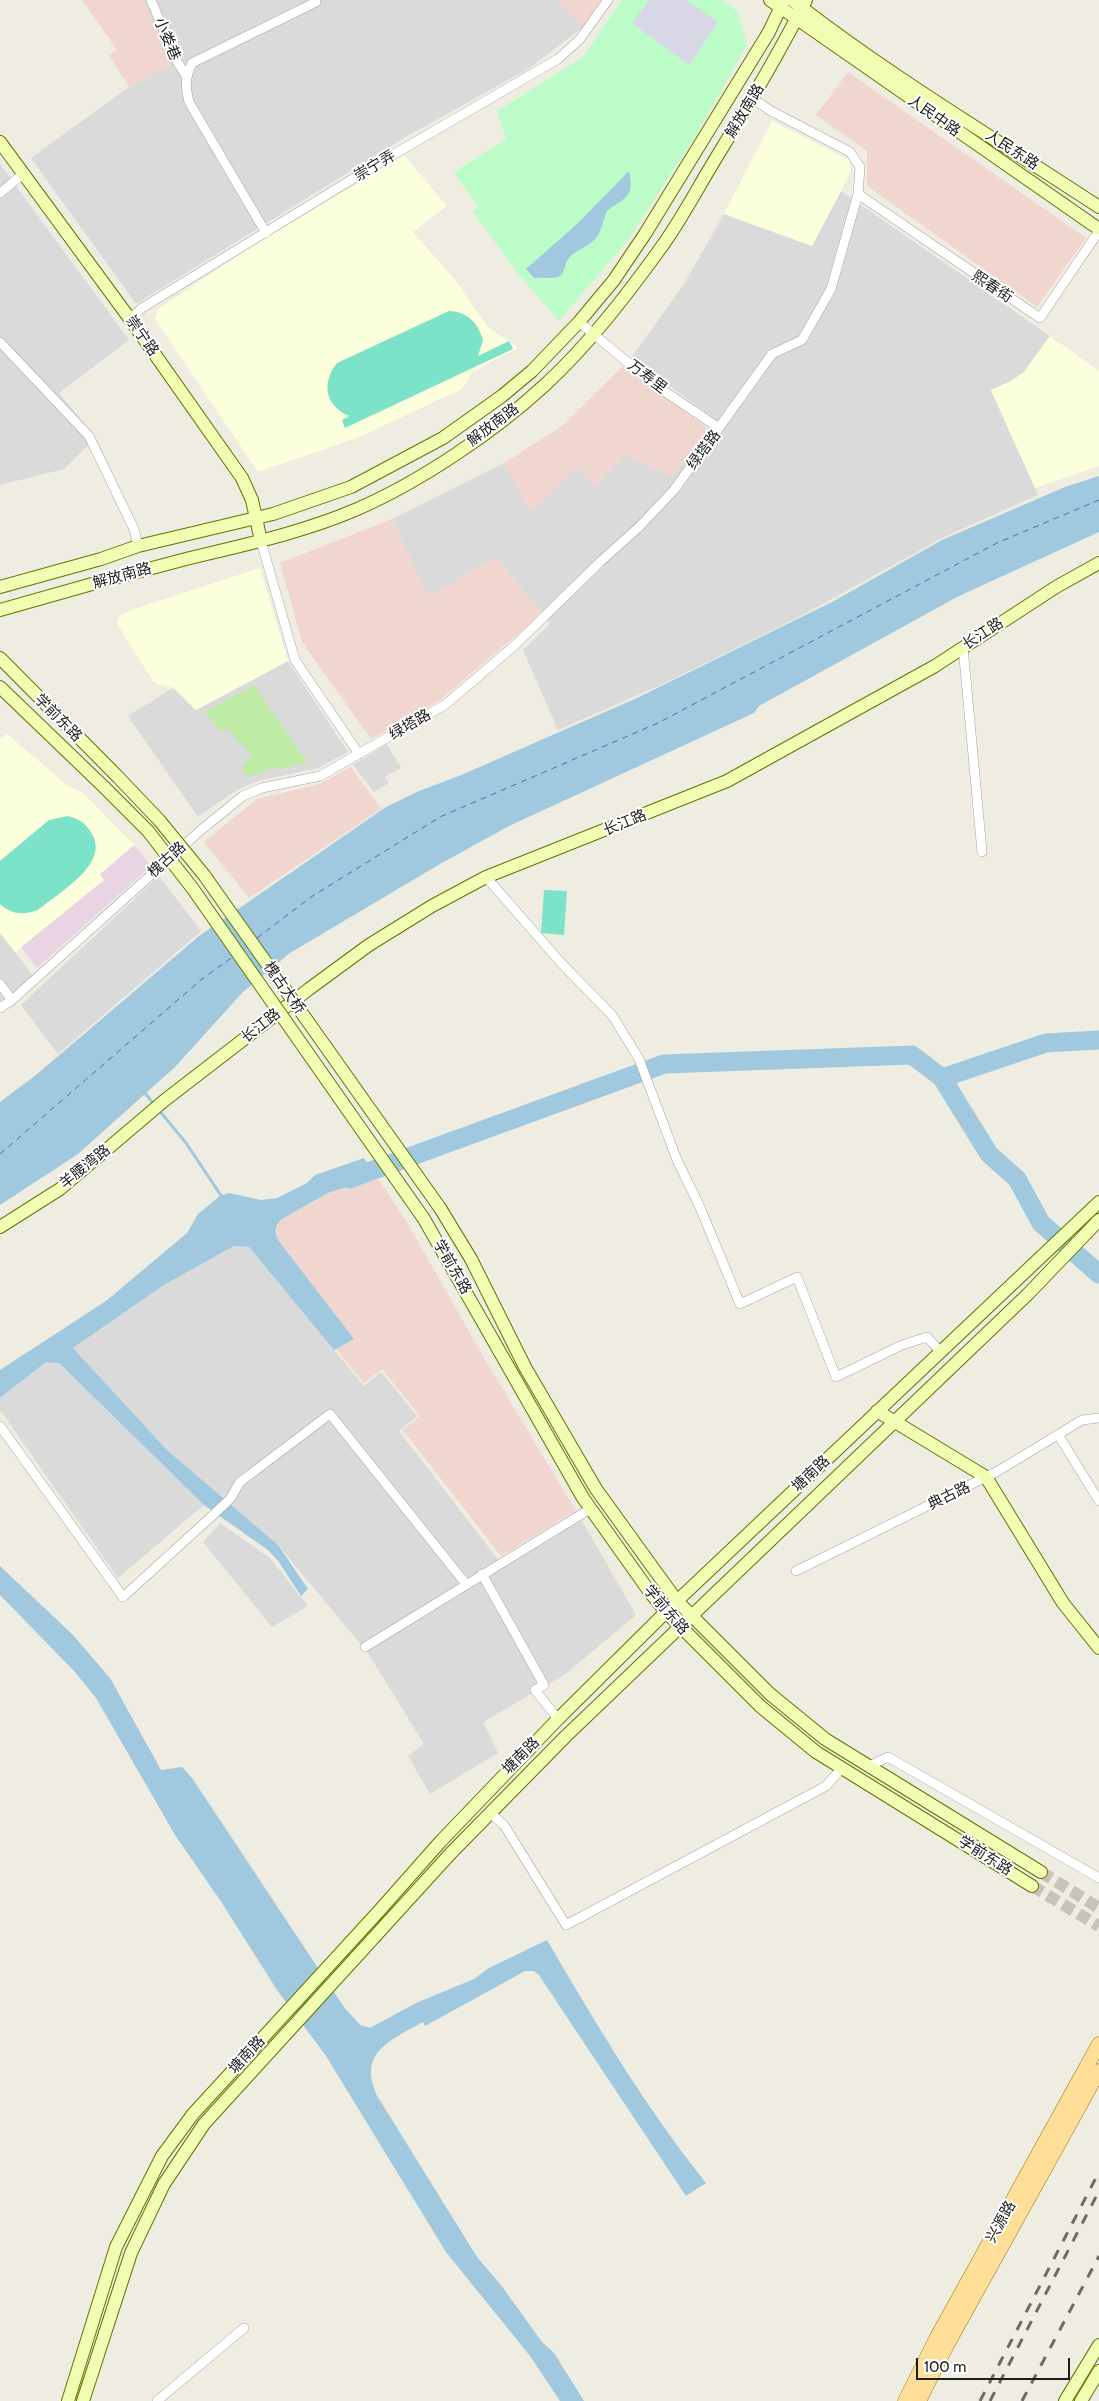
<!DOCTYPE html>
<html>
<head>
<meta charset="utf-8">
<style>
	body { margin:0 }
	#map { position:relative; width:1099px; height:2401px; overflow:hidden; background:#efece2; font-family:Cabin,sans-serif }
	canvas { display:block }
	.scale { position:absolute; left:916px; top:2358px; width:154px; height:22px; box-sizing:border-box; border:2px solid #1d1d1d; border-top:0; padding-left:6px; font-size:15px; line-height:18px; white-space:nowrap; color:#1d1d1d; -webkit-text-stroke:4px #fff; paint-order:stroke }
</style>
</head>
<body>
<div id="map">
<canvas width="1099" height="2401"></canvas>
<div class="scale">100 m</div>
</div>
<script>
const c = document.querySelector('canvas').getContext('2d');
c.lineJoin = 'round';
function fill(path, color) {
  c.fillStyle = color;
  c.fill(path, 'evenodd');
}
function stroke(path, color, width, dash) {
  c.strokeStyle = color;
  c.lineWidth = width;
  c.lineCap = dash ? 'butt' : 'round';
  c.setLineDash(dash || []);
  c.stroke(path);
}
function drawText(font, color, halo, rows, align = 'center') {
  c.font = font + ' Cabin,"Noto Sans SC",sans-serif';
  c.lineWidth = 4;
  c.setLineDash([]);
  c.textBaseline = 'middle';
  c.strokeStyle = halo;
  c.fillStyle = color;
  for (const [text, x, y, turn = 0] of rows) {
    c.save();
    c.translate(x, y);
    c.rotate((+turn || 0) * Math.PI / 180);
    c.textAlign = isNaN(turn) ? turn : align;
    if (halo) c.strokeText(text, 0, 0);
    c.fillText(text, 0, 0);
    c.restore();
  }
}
fill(new Path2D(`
	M143 0H558L583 27 528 69 407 136 136 304 31 158 129 87 171 65Z
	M0 164 129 340 59 393 96 438 64 469 0 485Z
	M841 191 1050 336 1024 372 1011 381 991 390 1038 495 942 538 801 616 665 683 558 730 523 650 550 624 496 557 434 594 426 593 392 519 504 463 531 511 578 467 595 486 625 454 672 476 719 422 631 358 684 284 724 214 812 246Z
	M288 661 348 752 318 768 258 781 235 791 198 817 128 716 173 688 196 710Z
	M387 744 401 768 385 776 389 783 374 792 353 765Z
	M159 876 201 931 58 1054 21 1005Z
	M0 933 34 977 0 1003Z
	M234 1246 249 1247 364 1386 381 1372 417 1416 399 1431 503 1566 581 1519 636 1615 564 1675 483 1722 498 1753 430 1794 408 1756 424 1744 368 1653 278 1545 167 1450 73 1348 164 1285Z
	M53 1361 59 1363 204 1505 118 1578 0 1410V1398L46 1362Z
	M220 1523 270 1558 308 1606 272 1627 203 1542Z`), '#dbdada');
fill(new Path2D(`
	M82 0H143L171 65 129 87 109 56 117 50Z
	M558 0H602L583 27Z
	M848 72 1086 238 1037 307 867 186V151L816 115Z
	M623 366 711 431 672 476 625 455 595 486 578 467 531 512 504 463 562 426Z
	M392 519 426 593 434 594 496 557 540 612 533 621 440 700 371 739 302 642 280 563Z
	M351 767 381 809 249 898 204 842 257 799 320 784Z
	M377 1177 408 1224 484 1358 576 1511 501 1556 403 1430 420 1416 382 1369 364 1383 336 1349 353 1339 278 1240 276 1224 282 1219 328 1193Z`), '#f1d6d0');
fill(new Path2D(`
	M134 845 151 866 37 968 21 947 104 880 100 874Z`), '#e8d4e2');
fill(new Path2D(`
	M772 121 849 160 851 170 841 191 812 246 724 214Z
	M404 155 447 206 413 232 456 281 487 326 518 348 473 371 462 389 357 438 258 472 155 319 158 309 250 248Z
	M1050 336 1099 371V466L1035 488 991 390 1011 381 1024 372Z
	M260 568 288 661 196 710 174 688 160 685 153 681 117 624 119 616 131 610Z
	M7 734 68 786 83 793 134 845 100 874 104 880 15 952 0 933V739Z`), '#fbffdb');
fill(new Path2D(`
	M254 685 308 764 270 769 248 777 241 768 252 756 227 728 222 732 205 712Z`), '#bfeca5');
fill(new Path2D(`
	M622 0H722L738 12 747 45 694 138 628 240 559 321 519 275 473 212 478 207 454 172 506 139 497 111 583 57Z`), '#bcfcc9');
fill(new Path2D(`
	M449 311C468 312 478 323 483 340L478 356 509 341 513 349 345 428 342 420 349 416C325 406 321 383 337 363Z
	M68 816C79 819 86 823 92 834 110 864 58 893 38 910 25 915 11 915 0 904V861L49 820Z
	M544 890 567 891 564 935 541 933Z`), '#7ce3c8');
fill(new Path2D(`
	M649 0H686L718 22 689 65 632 23Z`), '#d8d7e5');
fill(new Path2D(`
	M629 171C635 198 625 197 607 211 602 221 603 230 595 239 587 248 572 251 567 261 564 266 565 274 558 277 551 279 541 277 534 278L526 269 577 224Z
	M1099 476V532L959 596 759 706 754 713 509 826 440 864 290 953 243 992 175 1067 78 1154 0 1205V1102L36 1075 199 936 386 807 419 791 459 776 637 698 832 602 942 540 1065 487Z
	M364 1158 377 1177 328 1193 282 1219C274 1226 275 1231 278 1240L354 1339 334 1350 249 1247 234 1246 164 1285 73 1348 167 1450 278 1545 308 1589 301 1596 279 1562 268 1550 204 1505 59 1363 46 1362 0 1398V1370L106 1301 187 1233 198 1214 220 1196 229 1193 261 1200 277 1198 307 1183 315 1175Z
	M0 1566 73 1635 110 1678 161 1770 182 1767 192 1778 344 2007 360 2025 370 2028 416 2003 474 1979 489 1968 547 1940C596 2024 646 2108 706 2183L686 2196 539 1975 534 1971H525L425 2026 423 2022C404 2033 371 2046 371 2071 370 2079 374 2087 376 2094L477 2257 501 2285 542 2342 554 2353 584 2401H560L530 2356 446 2252 326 2056 277 1990 222 1903 175 1835 96 1698 75 1672 0 1595Z`), '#a0c9df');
stroke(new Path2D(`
	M144 1092 154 1104
	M158 1109 186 1143 222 1197`), '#a0c9df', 3);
stroke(new Path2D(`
	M942 1078 989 1154 1017 1179 1041 1223 1099 1274
	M349 1179 664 1064 912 1055 942 1078 1046 1043 1099 1040`), '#a0c9df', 19);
stroke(new Path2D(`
	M257 938 311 897 440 817 658 723 997 543 1099 500
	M0 1154 202 979 234 956`), '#456eb1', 1, [6, 5]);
stroke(new Path2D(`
	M1041 1872 1099 1908
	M1032 1886 1099 1926`), '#c5c3bb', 12, [12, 6]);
const street = new Path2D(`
	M151 0 176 60 186 75
	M0 193 23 174
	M858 194 1040 318 1099 231
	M266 233 189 102C185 86 185 78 192 63L316 2 315 0
	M130 319 142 308 372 167 558 59 580 39 608 0
	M579 322 655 385 719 428
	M0 342 89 436 134 529 138 546
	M261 541 295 660 359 754
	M963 647 982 852
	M486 877 562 964 612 1015 639 1059 677 1160 699 1205 740 1304 797 1277 836 1377 902 1345 927 1337 941 1352
	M0 984 12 1000
	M0 1008 12 1000 201 830 243 796 262 788 320 776 446 704 514 646 601 561 639 527 674 490 772 354 802 340 831 289 858 194 860 167 850 152 771 111 753 99
	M0 1426 123 1597 212 1516 230 1499 240 1482 330 1414 466 1584
	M1059 1436 1099 1501
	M796 1571 998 1471 1082 1420 1099 1418
	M482 1574 544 1685 535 1690 558 1719
	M365 1647 590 1509
	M869 1766 888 1757 1099 1878
	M490 1813 504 1825 566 1925 826 1786 841 1769
	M157 2401 244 2328`);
const secondary = new Path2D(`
	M770 0 1099 229
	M792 0C889 76 996 139 1099 207
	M0 142 130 319 242 478 252 500 261 541
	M0 587 101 559 138 546 273 514 351 487 443 438 502 396 532 371 579 322 614 280 645 234 769 32 784 0
	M0 610C62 592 124 575 186 559 243 545 301 533 355 510 420 482 494 432 546 384 589 344 626 296 660 249 680 222 696 191 713 163 746 109 778 56 806 0
	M0 658 117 776
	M0 687 104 787
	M440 1208 471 1259 525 1367 596 1489 677 1601 770 1694 825 1739 1041 1872
	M424 1219 583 1498 649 1591 666 1612 760 1706 816 1752 1032 1886
	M0 1227 60 1189 165 1100 309 989 369 945 432 906 486 877 727 781 935 666 1056 587 1099 563
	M877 1411 986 1477 1063 1603 1099 1648
	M68 2401 116 2247 162 2156 193 2114 379 1911 441 1841 558 1719 677 1601 1099 1202
	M83 2401 131 2253 164 2184 204 2124 451 1853 566 1736 1028 1294 1099 1220
	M1065 2401 1099 2345
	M1081 2401 1099 2371`);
const primary = new Path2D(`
	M905 2401 936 2339 1099 2044
	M919 2401 947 2345 1099 2071`);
stroke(street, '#a4a4a4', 10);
stroke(secondary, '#5c7800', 14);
stroke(primary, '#967700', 15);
stroke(street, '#fff', 9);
stroke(secondary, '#f0fdb3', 12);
stroke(primary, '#ffdf97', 14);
stroke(new Path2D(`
	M980 2401 1099 2172
	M990 2401 1099 2191
	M1022 2401 1099 2256`), '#6b6b6b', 3, [10, 10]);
const secondaryBridge = new Path2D(`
	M117 776 159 820 204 875 440 1208
	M104 787 148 831 193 889 424 1219`);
stroke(secondaryBridge, '#5c7800', 14, []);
stroke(secondaryBridge, '#f0fdb3', 12);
drawText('15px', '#1d1d1d', '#fff', [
	["小娄巷",167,39,67],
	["解放南路",745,111,-59],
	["人民中路",934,116,35],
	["人民东路",1012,150,33],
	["崇宁弄",375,166,-31],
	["熙春街",992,287,33],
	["崇宁路",142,336,55],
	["万寿里",647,377,37],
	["解放南路",493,425,-37],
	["绿塔路",704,450,-53],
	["解放南路",122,576,-15],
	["长江路",983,634,-33],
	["学前东路",58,718,45],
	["绿塔路",410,725,-30],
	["长江路",625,823,-22],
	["槐古路",167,860,-42],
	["槐古大桥",284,988,55],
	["长江路",261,1026,-38],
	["羊腰湾路",85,1167,-39],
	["学前东路",452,1267,60],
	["塘南路",811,1474,-43],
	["典古路",949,1496,-26],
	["学前东路",666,1610,49],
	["塘南路",521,1756,-45],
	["学前东路",985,1856,32],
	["塘南路",247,2055,-47],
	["兴源路",1001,2222,-61]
]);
</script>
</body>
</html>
